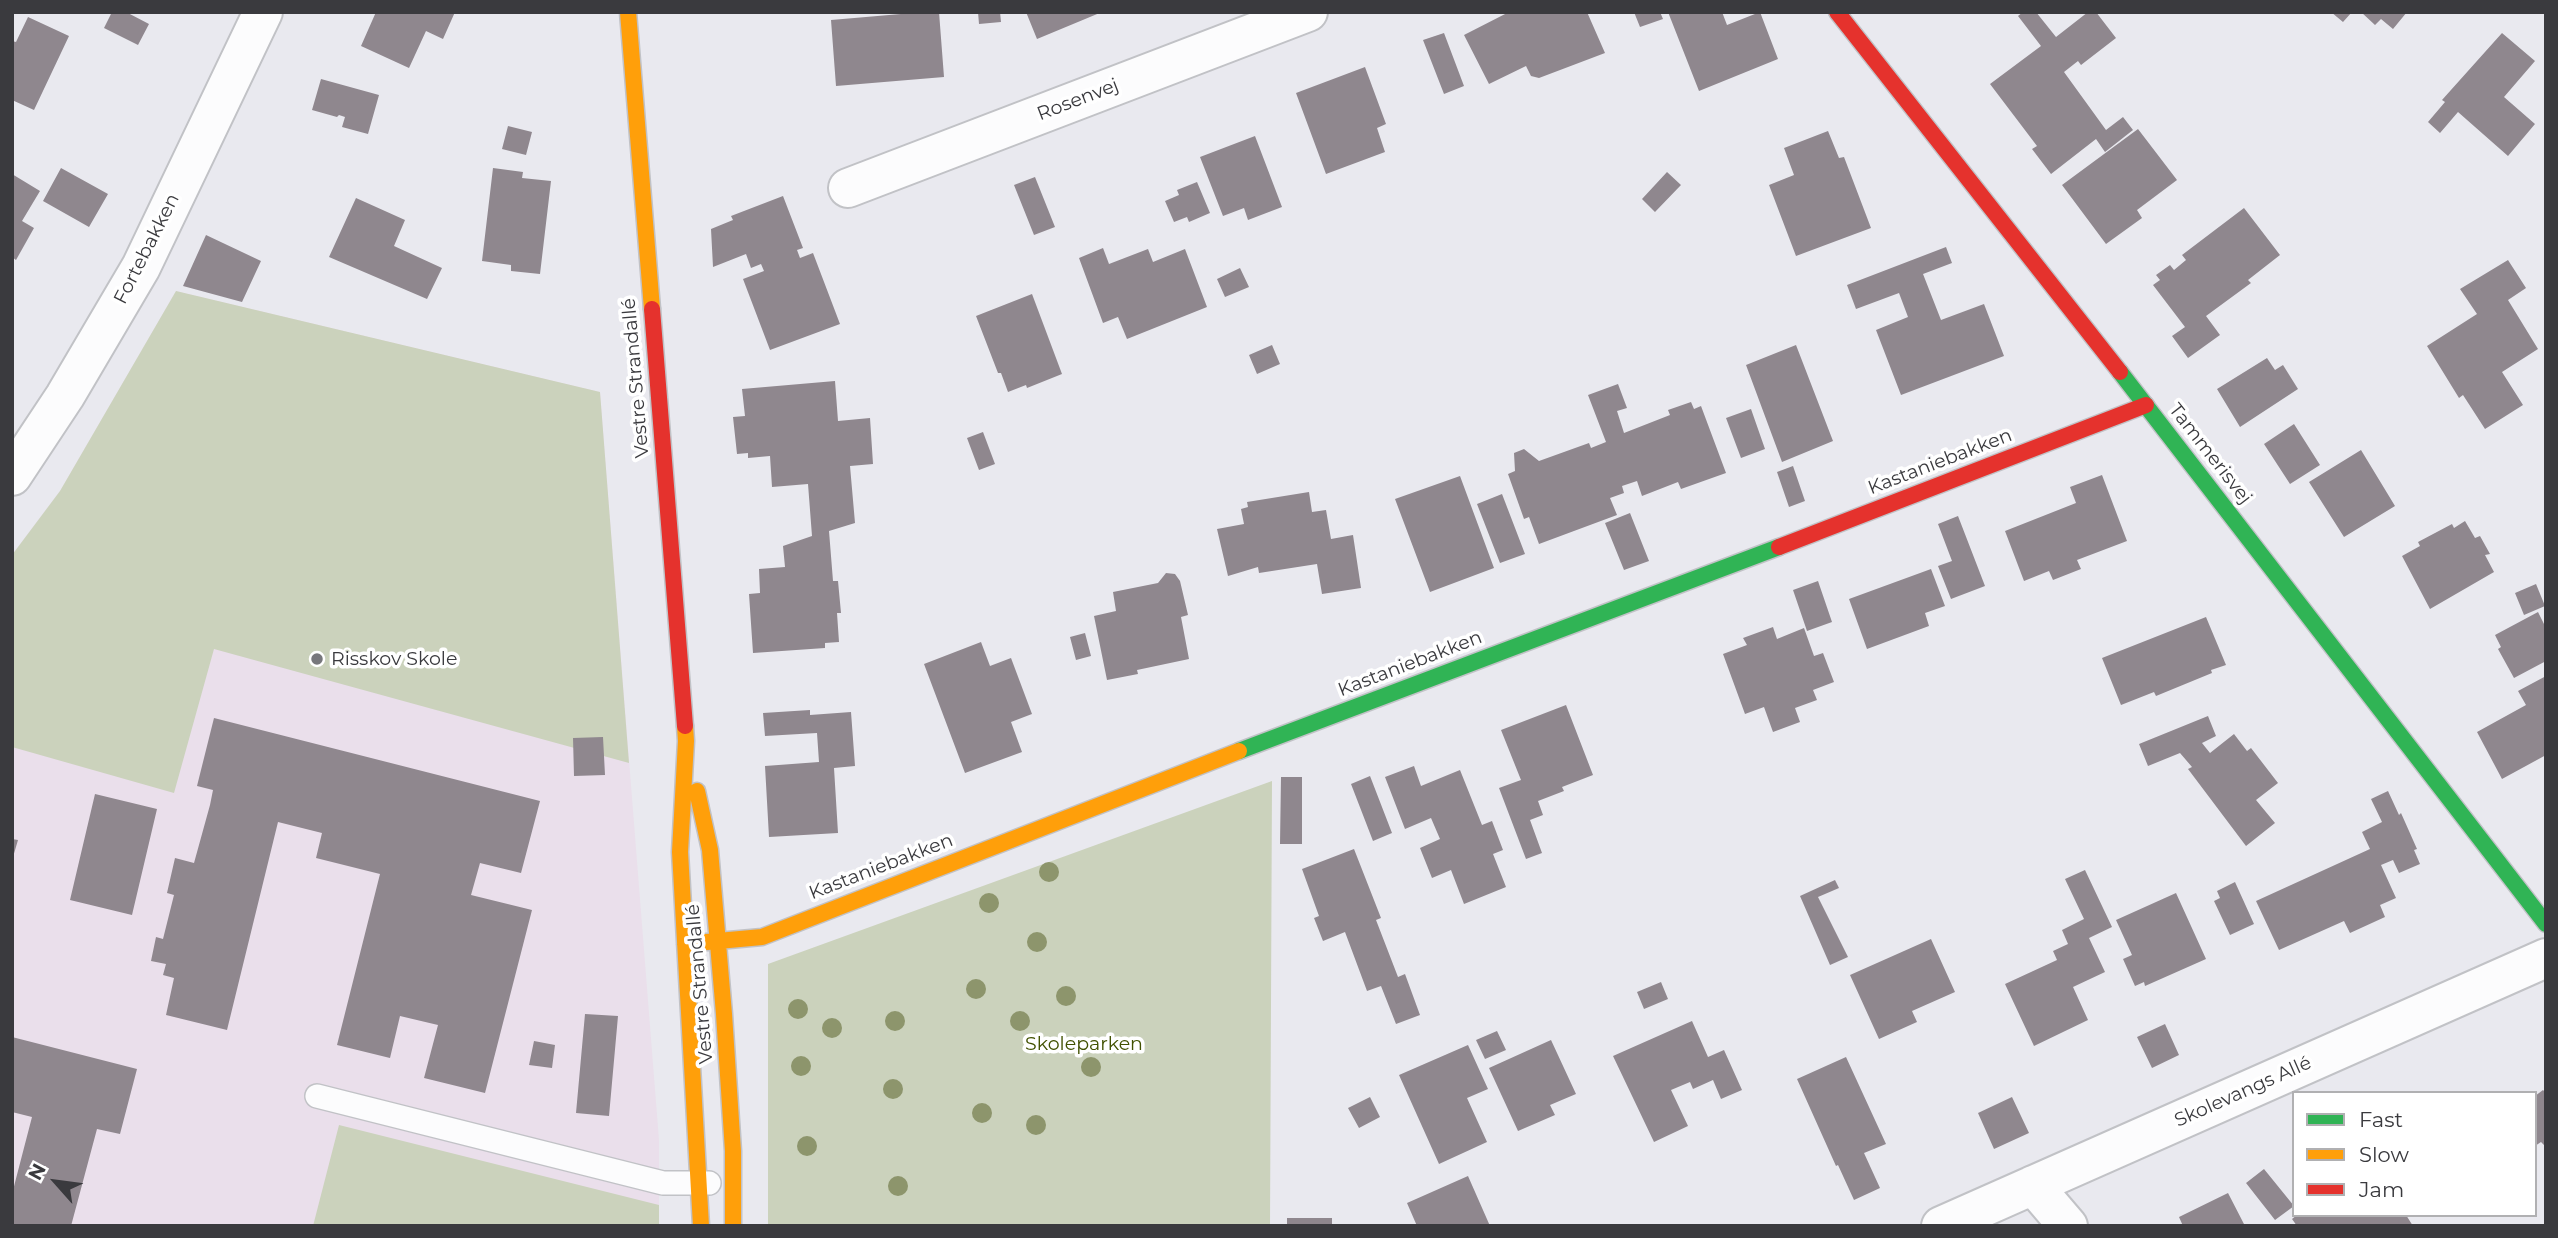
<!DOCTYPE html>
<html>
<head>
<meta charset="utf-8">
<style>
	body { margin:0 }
	#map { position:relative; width:2558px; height:1238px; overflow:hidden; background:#e9e9ef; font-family:Montserrat,sans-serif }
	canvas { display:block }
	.frame { position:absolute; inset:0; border:14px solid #3a3a3e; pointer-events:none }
	.legend { position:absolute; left:2292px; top:1091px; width:245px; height:126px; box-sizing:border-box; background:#fff; border:2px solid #b0b0b2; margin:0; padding:9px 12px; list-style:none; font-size:21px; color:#3a3a3e }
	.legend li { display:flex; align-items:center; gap:14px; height:35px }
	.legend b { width:35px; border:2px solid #b0b0b2 }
	.north { position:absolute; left:21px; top:1147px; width:70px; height:70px; -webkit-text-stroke:5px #fff; paint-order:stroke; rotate:298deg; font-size:19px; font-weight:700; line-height:28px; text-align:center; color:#3a3a3e }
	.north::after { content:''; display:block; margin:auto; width:24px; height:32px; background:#3a3a3e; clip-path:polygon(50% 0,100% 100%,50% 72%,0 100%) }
</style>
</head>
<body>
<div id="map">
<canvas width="2558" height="1238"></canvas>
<div class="frame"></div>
<ul class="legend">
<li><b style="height:9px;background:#30b455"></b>Fast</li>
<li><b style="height:9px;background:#ff9f0a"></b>Slow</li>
<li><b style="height:9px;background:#e5322d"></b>Jam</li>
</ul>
<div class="north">N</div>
</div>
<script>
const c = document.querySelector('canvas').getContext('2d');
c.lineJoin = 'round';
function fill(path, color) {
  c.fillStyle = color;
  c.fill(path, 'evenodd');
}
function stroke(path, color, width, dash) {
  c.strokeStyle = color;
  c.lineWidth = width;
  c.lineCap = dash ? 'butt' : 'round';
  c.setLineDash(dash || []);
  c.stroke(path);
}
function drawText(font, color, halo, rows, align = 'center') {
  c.font = font + ' Montserrat,sans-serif';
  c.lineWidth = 7;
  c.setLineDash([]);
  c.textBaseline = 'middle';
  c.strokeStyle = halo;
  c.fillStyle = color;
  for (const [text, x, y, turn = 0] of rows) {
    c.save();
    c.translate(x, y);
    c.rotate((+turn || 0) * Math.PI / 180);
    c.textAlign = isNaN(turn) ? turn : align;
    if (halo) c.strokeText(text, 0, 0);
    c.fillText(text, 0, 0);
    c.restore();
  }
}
fill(new Path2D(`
	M176 291 600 392 659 1140V1226H12V555L60 491Z`), '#eadfeb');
fill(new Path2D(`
	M176 291 600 392 629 763 214 649 174 793 12 747V555L60 491Z
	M1272 781 1270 1226H768V964Z
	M339 1125 659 1205V1226H313Z`), '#cbd2bc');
fill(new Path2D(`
	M112 12H126L149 24 138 45 104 28Z
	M376 12H455L443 39 426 31 409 68 361 46Z
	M924 12H939L944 77 836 86 831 20Z
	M978 12H1000L1001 22 979 24Z
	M1026 12H1102L1037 39Z
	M1509 12H1587L1605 53 1539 78 1531 76 1526 66 1489 84 1464 35Z
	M1634 12H1660L1663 19 1640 27Z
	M1668 12H1722L1727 25 1760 12 1778 59 1699 91Z
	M2023 12H2036L2056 37 2088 12H2096L2116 38 2081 65 2078 61 2064 72 2106 130 2123 117 2133 130 2105 152 2096 139 2051 174 2032 149 2037 146 1990 84 2041 46 2018 16Z
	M2331 12H2352L2343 22Z
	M2361 12H2407L2393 29 2381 19 2375 25Z
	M28 17 69 36 34 110 12 100V41L16 42Z
	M1444 33 1464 86 1444 94 1423 40Z
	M2502 33 2535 61 2504 97 2535 124 2508 156 2458 112 2440 133 2428 122 2445 102 2442 100Z
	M1365 67 1386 124 1377 128 1385 152 1326 174 1296 93Z
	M321 79 379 95 368 134 342 127 345 117 339 115 337 117 312 110Z
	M508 126 532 132 526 155 502 149Z
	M2138 129 2177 180 2137 210 2142 218 2106 244 2062 185Z
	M1828 131 1839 158 1844 157 1871 228 1796 256 1769 185 1794 175 1784 148Z
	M1255 136 1282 207 1248 220 1244 208 1223 216 1200 157Z
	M61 168 108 194 89 227 43 201Z
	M493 168 523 172 522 178 551 181 540 274 511 271V265L482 261Z
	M1667 172 1681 185 1655 212 1642 199Z
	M12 174 40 191 22 221 34 228 16 260 12 257Z
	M1035 177 1055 227 1034 235 1014 185Z
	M1197 182 1210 213 1189 222 1187 217 1174 222 1165 201 1179 195 1177 190Z
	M783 196 803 248 797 250 800 258 813 253 840 324 770 350 743 279 764 271 761 264 751 268 746 254 713 267 711 229 733 220 731 216Z
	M356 198 405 220 394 246 442 268 427 299 329 257Z
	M2244 208 2280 255 2248 280 2251 283 2206 316 2220 335 2188 358 2172 336 2185 327 2153 285 2160 280 2156 275 2170 265 2174 270 2186 260 2182 255Z
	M206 235 261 261 242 302 183 286Z
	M1946 247 1952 263 1923 274 1941 320 1984 304 2004 356 1901 395 1876 330 1908 317 1899 293 1856 309 1847 285Z
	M1103 248 1109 264 1148 249 1153 262 1185 249 1207 307 1127 339 1118 317 1103 323 1079 258Z
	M2508 260 2526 288 2508 300 2538 349 2502 372 2523 405 2485 429 2463 395 2459 398 2427 346 2477 314 2460 289Z
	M1240 268 1249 287 1225 297 1217 279Z
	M1032 294 1062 374 1027 388 1026 385 1008 392 1001 373H998L976 316Z
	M1272 345 1280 364 1257 374 1249 355Z
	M1796 345 1833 441 1782 462 1746 365Z
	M2267 358 2275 370 2283 365 2298 389 2240 427 2217 389Z
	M835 381 838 421 870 418 873 464 850 466 855 523 829 531 833 581H838L841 613H837L839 642 825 643V648L753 653 749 594 760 593 759 569 785 567 783 546 812 536 808 484 772 487 770 456 748 458V453L737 454 733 417 745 416 742 389Z
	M1618 384 1627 408 1617 411 1624 433 1670 415 1668 410 1691 402 1694 409 1701 406 1726 473 1681 489 1678 482 1642 496 1637 481 1622 486 1624 493 1610 498 1617 515 1539 544 1529 517 1524 519 1508 474 1515 471 1514 453 1524 449 1539 461 1589 443 1591 448 1606 442 1588 395Z
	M1751 409 1765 449 1741 458 1726 418Z
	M2294 424 2320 465 2290 484 2264 444Z
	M983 432 995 464 979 470 967 438Z
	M2361 450 2395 506 2344 537 2309 482Z
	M1793 466 1805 501 1789 507 1777 472Z
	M2102 475 2127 541 2077 560 2081 569 2053 580 2049 571 2024 581 2005 531 2076 503 2070 487Z
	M1460 476 1494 568 1430 592 1395 499Z
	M1309 492 1312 512 1326 510 1331 539 1353 535 1361 588 1322 594 1317 564 1259 573 1258 567 1228 576 1217 529 1244 524 1241 509 1248 507 1247 502Z
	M1502 494 1525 554 1500 563 1477 504Z
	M1630 513 1649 561 1624 570 1605 523Z
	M1958 516 1985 586 1951 599 1938 566 1952 561 1938 524Z
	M2465 521 2475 538 2480 536 2490 554 2485 555 2494 572 2430 609 2402 556 2420 546 2418 542 2452 524 2454 528Z
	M1931 569 1945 606 1925 613 1929 626 1867 649 1849 599Z
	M1166 573 1175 574 1180 581 1188 615 1181 617 1189 659 1137 670 1138 674 1107 680 1094 616 1116 611 1113 592 1158 583Z
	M1818 581 1832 622 1807 631 1793 590Z
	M2536 584 2545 606 2524 615 2515 593Z
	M2538 612 2544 624 2546 623V661L2514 678 2498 649 2501 647 2495 635Z
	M2206 617 2226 665 2211 670 2212 673 2156 696 2154 692 2121 705 2102 658Z
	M1773 627 1777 639 1804 628 1814 656 1823 653 1834 682 1813 690 1817 700 1795 708 1800 722 1773 732 1764 707 1745 714 1723 654 1747 645 1743 638Z
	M1085 633 1091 656 1076 660 1070 637Z
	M981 642 990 666 1011 658 1032 714 1011 722 1022 752 965 773 924 664Z
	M2546 676V755L2502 779 2477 732 2526 705 2518 691Z
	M1566 705 1593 775 1562 787 1564 791 1538 801 1543 815 1530 820 1542 853 1526 859 1499 788 1521 780 1501 730Z
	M810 710V715L851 712 855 766 834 768 838 833 769 837 765 766 819 762 817 733 765 736 763 713Z
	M2208 716 2216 736 2202 743 2210 753 2234 734 2247 751 2251 748 2278 783 2256 800 2275 823 2246 846 2188 769 2192 767 2180 753 2148 766 2139 744Z
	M214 718 540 801 521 873 480 863 471 895 532 910 485 1093 424 1078 438 1025 400 1016 390 1058 337 1045 380 874 316 858 322 833 278 822 227 1030 166 1015 174 978 163 975 166 964 151 961 156 937 163 939 174 895 167 893 175 858 194 863 210 805 213 790 197 786Z
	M603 737 605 775 574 776 573 738Z
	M1414 766 1421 786 1460 770 1482 825 1492 821 1503 850 1493 854 1506 887 1464 904 1451 870 1432 878 1420 848 1440 839 1431 818 1405 829 1385 777Z
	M1370 776 1392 833 1373 841 1351 784Z
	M1281 777H1302V844H1280Z
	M2388 791 2399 815 2401 813 2417 849 2414 850 2420 864 2399 873 2393 860 2381 865 2396 898 2380 905 2385 917 2350 933 2344 921 2279 950 2256 901 2370 849 2362 832 2382 822 2371 799Z
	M95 794 157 809 132 915 70 900Z
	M12 839 18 840 13 857H12Z
	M1354 849 1381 918 1376 920 1398 977 1405 974 1420 1015 1396 1024 1381 986 1367 991 1345 932 1323 941 1314 918 1319 916 1302 869Z
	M2085 870 2112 927 2089 938 2105 972 2073 987 2088 1020 2034 1046 2005 984 2057 960 2053 951 2068 944 2062 930 2084 919 2065 879Z
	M1835 880 1839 888 1818 897 1848 957 1830 965 1800 896Z
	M2235 882 2254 924 2230 935 2214 901 2220 898 2217 891Z
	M2176 893 2206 959 2145 986 2144 982 2135 986 2123 959 2132 955 2116 920Z
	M1931 939 1955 992 1912 1011 1917 1022 1879 1039 1850 975Z
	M1661 982 1668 999 1644 1009 1637 992Z
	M585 1014 618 1016 609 1116 576 1113Z
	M1692 1021 1708 1057 1724 1050 1742 1090 1721 1099 1713 1080 1693 1089 1690 1082 1671 1090 1688 1126 1654 1142 1613 1056Z
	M2165 1024 2179 1055 2152 1068 2137 1037Z
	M1497 1031 1506 1050 1485 1059 1476 1040Z
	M12 1037 137 1069 120 1134 97 1129 71 1226H12V1194L32 1117 12 1112Z
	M1551 1040 1576 1094 1550 1105 1555 1115 1518 1131 1489 1068Z
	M534 1041 555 1045 552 1068 529 1065Z
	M1468 1045 1488 1089 1467 1098 1487 1142 1439 1164 1399 1075Z
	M1846 1057 1886 1144 1864 1153 1880 1188 1854 1200 1838 1165 1836 1166 1797 1079Z
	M2543 1090 2546 1093V1147L2541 1142 2535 1146V1096Z
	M1370 1097 1380 1117 1359 1128 1348 1108Z
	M2012 1097 2029 1133 1994 1149 1978 1113Z
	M2264 1169 2294 1206 2275 1220 2246 1183Z
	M1468 1176 1490 1226H1417L1407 1203Z
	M2228 1193 2245 1226H2183L2179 1217Z
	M2297 1215H2406L2413 1226H2297L2292 1219Z
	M1287 1218H1332V1226H1287Z`), '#8f878e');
const lane = new Path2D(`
	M317 1096 663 1183H709`);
const street = new Path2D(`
	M848 188 1308 12
	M12 476 65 396 141 267 263 12
	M2033 1185 2068 1226
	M1941 1226 2546 958`);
const fast = new Path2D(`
	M2120 372 2546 924
	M1239 751 1779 547`);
const slow = new Path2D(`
	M628 12 652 309
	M685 726 686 741 680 852 701 1226
	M697 791 710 850 724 1014 733 1151V1226
	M685 944 762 937 1239 751`);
const jam = new Path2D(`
	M1837 12 2120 372
	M652 309 685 726
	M1779 547 2146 405`);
stroke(lane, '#c1c2c6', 26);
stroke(street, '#c1c2c6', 42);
stroke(fast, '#c1c2c6', 19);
stroke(slow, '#c1c2c6', 19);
stroke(jam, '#c1c2c6', 19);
stroke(lane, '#fcfcfd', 23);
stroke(street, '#fcfcfd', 38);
stroke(fast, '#30b455', 16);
stroke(slow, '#ff9f0a', 16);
stroke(jam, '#e5322d', 16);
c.fillStyle = '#8d956c';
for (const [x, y] of [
	[1049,872],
	[989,903],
	[1037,942],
	[976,989],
	[1066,996],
	[798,1009],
	[895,1021],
	[1020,1021],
	[832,1028],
	[801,1066],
	[1091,1067],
	[893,1089],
	[982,1113],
	[1036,1125],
	[807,1146],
	[898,1186]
]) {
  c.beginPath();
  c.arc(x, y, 10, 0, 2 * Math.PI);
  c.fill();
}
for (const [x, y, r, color] of [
	[317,659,7,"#77777c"]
]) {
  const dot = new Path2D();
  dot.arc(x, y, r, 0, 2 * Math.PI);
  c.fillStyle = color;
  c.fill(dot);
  stroke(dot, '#fff', 2.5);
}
drawText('19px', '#3a3a3e', '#fff', [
	["Rosenvej",1078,100,-21],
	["Fortebakken",147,249,-63],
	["Vestre Strandallé",636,378,-95],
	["Tammerisvej",2210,454,52],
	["Kastaniebakken",1940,462,-21],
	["Kastaniebakken",1410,664,-21],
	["Kastaniebakken",881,867,-21],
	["Vestre Strandallé",700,984,-95],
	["Skolevangs Allé",2243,1092,-24]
]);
drawText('19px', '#3a3a3e', '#fff', [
	["Risskov Skole",331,659]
], 'left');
drawText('19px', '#415100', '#fff', [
	["Skoleparken",1084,1044]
]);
</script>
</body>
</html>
